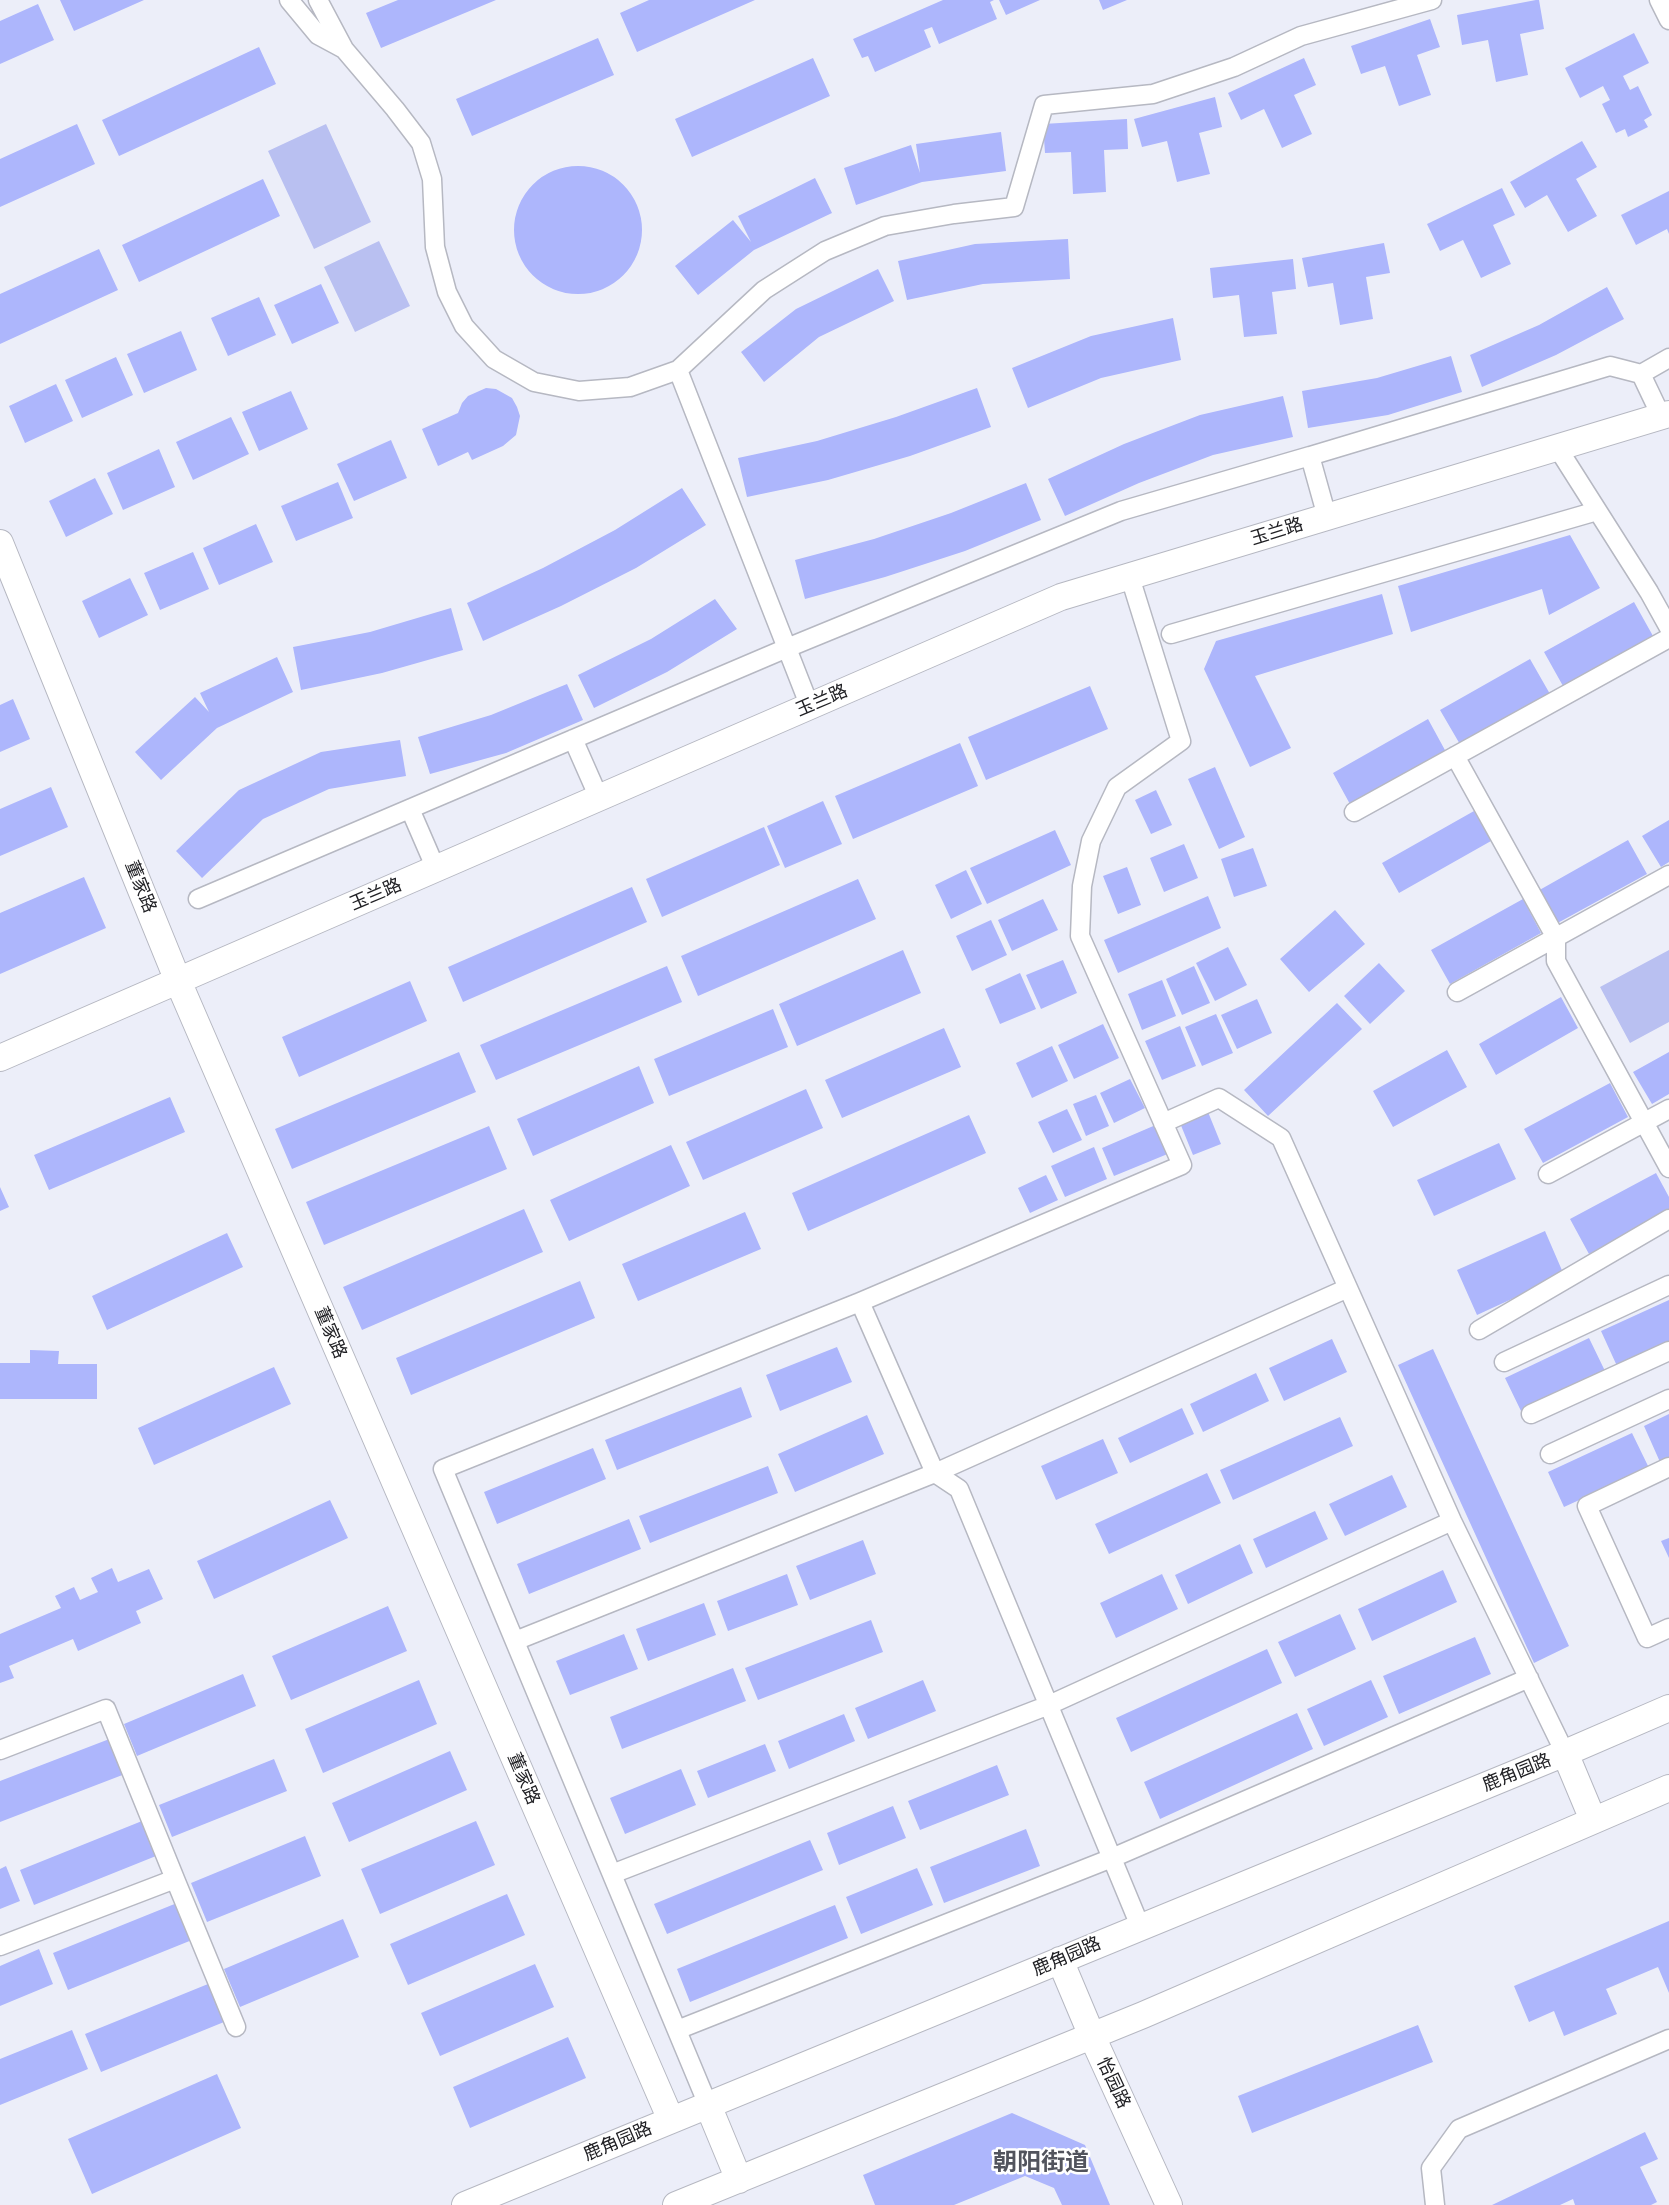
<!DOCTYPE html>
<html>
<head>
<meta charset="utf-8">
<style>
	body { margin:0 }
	canvas { display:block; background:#eceef9 }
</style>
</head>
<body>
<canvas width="1669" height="2205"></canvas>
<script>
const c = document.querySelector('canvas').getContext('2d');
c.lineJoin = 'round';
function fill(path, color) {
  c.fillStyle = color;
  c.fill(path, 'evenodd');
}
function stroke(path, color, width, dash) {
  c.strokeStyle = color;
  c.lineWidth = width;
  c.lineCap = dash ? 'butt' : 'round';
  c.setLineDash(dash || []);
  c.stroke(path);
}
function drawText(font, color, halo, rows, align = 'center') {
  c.font = font + ' "Fira Sans","Noto Sans SC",sans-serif';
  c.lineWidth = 5;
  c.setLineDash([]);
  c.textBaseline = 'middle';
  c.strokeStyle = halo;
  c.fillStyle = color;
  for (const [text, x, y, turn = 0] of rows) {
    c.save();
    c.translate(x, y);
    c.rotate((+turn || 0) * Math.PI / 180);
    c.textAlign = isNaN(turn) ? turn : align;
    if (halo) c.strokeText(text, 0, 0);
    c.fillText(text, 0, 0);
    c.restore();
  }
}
fill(new Path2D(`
	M326 124 371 222 314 249 268 151Z
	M379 241 410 306 355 332 324 267Z
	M1669 950V1022L1630 1043 1600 987Z`), '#b9c0f1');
fill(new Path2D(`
	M60 0H144L74 31Z
	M398 0H496L381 48 366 13Z
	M649 0H755L637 52 620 13Z
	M943 0H994L990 2 997 19 939 44 932 27 924 30 931 47 875 72 868 56 862 58 853 39Z
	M999 0H1040L1006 15Z
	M1099 0H1127L1103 10Z
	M1536 0H1539L1544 29 1520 34 1528 75 1496 82 1488 40 1462 45 1457 15Z
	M38 4 54 40 0 64V21Z
	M1430 19 1440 47 1417 55 1431 95 1399 106 1385 66 1361 74 1351 46Z
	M1634 33 1649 63 1623 76 1630 90 1638 86 1652 115 1644 120 1648 127 1628 137 1625 129 1616 133 1602 104 1610 100 1603 86 1580 98 1565 68Z
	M598 38 614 75 472 136 456 99Z
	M259 47 276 84 119 156 102 120Z
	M813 58 830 96 692 157 675 119Z
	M1304 58 1316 85 1294 95 1312 134 1282 148 1264 109 1241 120 1228 93Z
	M1215 97 1222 127 1199 133 1210 174 1177 182 1167 141 1142 147 1134 119Z
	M1127 119 1128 149 1104 150 1106 192 1073 194 1071 152 1045 153 1043 124Z
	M77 124 95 164 0 207V159Z
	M1001 132 1006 171 922 182 856 205 844 168 911 145 920 173 916 144Z
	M1582 141 1597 167 1576 179 1597 216 1568 232 1547 195 1525 208 1510 182Z
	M514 230a64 64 0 1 1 128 0a64 64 0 1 1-128 0Z
	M815 178 832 213 754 250 698 295 675 266 733 220 751 242 738 216Z
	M263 179 280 216 139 282 122 245Z
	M1502 188 1515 215 1493 225 1511 264 1481 278 1463 240 1440 251 1427 224Z
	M1669 191V234L1667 229 1636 245 1621 215Z
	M1068 239 1070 279 983 284 907 300 898 261 975 244Z
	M1384 243 1390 273 1366 277 1373 319 1340 325 1333 283 1308 287 1302 258Z
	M99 249 118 290 0 344V294Z
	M1293 259 1296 289 1272 292 1277 334 1244 337 1239 295 1213 298 1210 268Z
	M878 269 894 301 819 337 764 382 741 352 796 309Z
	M321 284 339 323 292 344 274 305Z
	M1607 287 1624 319 1556 355 1482 387 1470 355 1539 325Z
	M259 297 276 335 228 356 211 318Z
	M1173 318 1181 360 1101 378 1028 408 1012 368 1091 336Z
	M181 331 197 370 144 393 127 354Z
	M1451 356 1462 392 1388 415 1308 428 1302 391 1377 378Z
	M116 357 133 395 82 418 65 380Z
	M56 384 73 421 25 443 9 406Z
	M486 388 496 389 512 398 517 407 520 416 516 435 503 446 472 460 468 452 438 466 422 429 458 413 462 403 468 396Z
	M977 388 991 427 910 456 828 480 747 497 738 458 817 441 896 417Z
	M291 391 308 429 259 451 242 412Z
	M1283 396 1293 437 1213 455 1139 483 1065 516 1048 479 1124 444 1200 415Z
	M231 417 249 454 193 480 176 442Z
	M391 440 407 478 354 501 337 464Z
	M159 449 175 487 123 510 107 473Z
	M95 478 113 514 66 537 49 501Z
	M338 482 353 518 296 541 281 506Z
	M1026 483 1041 520 965 551 885 577 805 599 795 560 874 539 951 513Z
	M682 488 706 525 636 568 561 606 483 641 467 603 543 568 615 530Z
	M256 524 273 562 219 585 203 548Z
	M1570 535 1600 588 1549 615 1542 589 1411 632 1398 586Z
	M193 552 209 589 160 610 144 573Z
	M130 578 148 615 99 638 82 601Z
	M1382 594 1393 634 1255 676 1291 748 1250 767 1204 669 1216 641Z
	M715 599 737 629 667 672 594 708 578 675 651 639Z
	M1634 602 1653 636 1563 686 1544 652Z
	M451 608 463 650 382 673 301 690 293 647 370 632Z
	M277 657 293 692 217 728 161 780 135 752 195 697 209 712 200 693Z
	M1530 659 1550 694 1461 746 1440 710Z
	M567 684 583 720 506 753 430 774 418 737 491 715Z
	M1090 686 1108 729 986 780 968 737Z
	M13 699 30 739 0 752V705Z
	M1428 719 1446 752 1351 806 1333 773Z
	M400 740 406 776 329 789 263 819 202 878 176 851 239 790 321 752Z
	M960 743 978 786 853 839 835 796Z
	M1215 767 1245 837 1219 849 1188 779Z
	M51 787 68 827 0 856V809Z
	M1156 790 1172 825 1151 834 1135 800Z
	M823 801 842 844 785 868 767 826Z
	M1474 811 1491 841 1399 893 1382 863Z
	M1669 820V862L1661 867 1642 836Z
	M764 827 780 865 662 917 646 879Z
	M1055 830 1071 865 987 904 970 868Z
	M1628 840 1647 874 1554 925 1536 892Z
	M1184 844 1198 878 1164 892 1150 858Z
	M1253 848 1267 886 1234 897 1221 859Z
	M1127 867 1141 905 1118 914 1103 876Z
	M966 870 982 904 951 919 935 885Z
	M84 877 106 928 0 974V913Z
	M858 879 876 919 698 996 681 956Z
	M632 887 647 922 463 1002 448 967Z
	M1208 896 1221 928 1118 973 1104 940Z
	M1043 899 1058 930 1012 951 998 920Z
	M1523 899 1541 933 1450 984 1431 950Z
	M1335 910 1365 944 1309 992 1280 959Z
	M991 920 1007 955 972 971 956 936Z
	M1228 947 1247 985 1215 1001 1196 963Z
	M903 950 921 993 797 1046 779 1004Z
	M1063 960 1077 993 1041 1009 1026 975Z
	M1379 963 1405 991 1370 1024 1344 996Z
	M667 966 682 1002 496 1080 480 1045Z
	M1194 966 1210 1003 1182 1015 1166 979Z
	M1020 973 1036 1009 1000 1024 985 989Z
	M1162 980 1176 1016 1142 1030 1128 994Z
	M410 981 427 1021 299 1077 282 1037Z
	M1561 997 1578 1028 1496 1075 1479 1044Z
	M1257 999 1272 1033 1237 1049 1221 1015Z
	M1337 1003 1362 1029 1268 1116 1244 1090Z
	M773 1009 788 1047 669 1096 654 1059Z
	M1216 1014 1233 1053 1202 1066 1185 1027Z
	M1103 1024 1119 1058 1074 1079 1058 1045Z
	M1180 1026 1196 1066 1162 1080 1145 1041Z
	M944 1028 961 1067 842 1118 825 1080Z
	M1052 1046 1068 1081 1032 1098 1016 1063Z
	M1447 1050 1467 1087 1393 1127 1373 1091Z
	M459 1052 476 1092 292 1169 275 1129Z
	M1669 1052V1094L1652 1104 1633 1072Z
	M639 1066 654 1103 533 1156 517 1119Z
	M1130 1079 1145 1108 1114 1123 1100 1093Z
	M1610 1083 1628 1117 1543 1163 1524 1129Z
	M806 1089 823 1128 703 1180 686 1142Z
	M1096 1095 1109 1126 1086 1136 1073 1104Z
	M170 1097 185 1132 49 1190 34 1155Z
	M1067 1109 1082 1140 1053 1153 1038 1122Z
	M1208 1112 1221 1144 1193 1155 1180 1123Z
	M969 1115 986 1153 808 1231 792 1193Z
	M1158 1124 1170 1153 1114 1176 1102 1148Z
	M489 1126 507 1169 324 1245 306 1202Z
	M1499 1143 1516 1179 1434 1216 1417 1180Z
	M671 1145 690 1186 569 1241 550 1200Z
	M1094 1147 1107 1179 1065 1197 1051 1166Z
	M1656 1173 1669 1197V1211L1589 1254 1570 1219Z
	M1046 1175 1058 1200 1030 1213 1018 1188Z
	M0 1187 9 1207 0 1211Z
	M524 1209 543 1252 362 1330 343 1287Z
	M745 1212 761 1249 638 1301 622 1264Z
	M1545 1231 1564 1275 1477 1315 1457 1270Z
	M227 1233 243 1267 107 1330 92 1296Z
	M580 1281 595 1318 411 1395 396 1358Z
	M1669 1300V1342L1617 1366 1601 1331Z
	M1589 1338 1605 1371 1521 1411 1505 1378Z
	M1332 1339 1347 1372 1284 1401 1269 1368Z
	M837 1347 852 1382 780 1411 766 1375Z
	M1433 1349 1569 1646 1534 1663 1398 1365Z
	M30 1350 59 1351 58 1364H97V1399H0V1363H30Z
	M274 1367 291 1404 154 1465 138 1428Z
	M1256 1373 1269 1401 1203 1432 1190 1404Z
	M741 1387 752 1417 617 1470 605 1440Z
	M1182 1408 1194 1434 1130 1463 1118 1438Z
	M1669 1414V1458L1660 1462 1644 1426Z
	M867 1415 884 1454 795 1492 778 1454Z
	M1340 1417 1353 1446 1233 1500 1220 1470Z
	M1632 1433 1649 1468 1564 1507 1548 1472Z
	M1103 1439 1118 1473 1056 1500 1041 1466Z
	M593 1448 606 1479 497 1524 484 1492Z
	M768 1466 778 1493 650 1543 639 1516Z
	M1207 1473 1221 1503 1109 1554 1095 1524Z
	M1392 1475 1407 1507 1345 1536 1329 1504Z
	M330 1500 348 1538 214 1599 197 1561Z
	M1315 1511 1328 1539 1266 1568 1253 1539Z
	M629 1519 641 1549 529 1594 517 1564Z
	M1669 1538V1558L1661 1541Z
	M863 1540 876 1574 810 1600 796 1566Z
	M1240 1544 1253 1573 1188 1604 1175 1575Z
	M112 1568 118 1582 149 1569 163 1599 136 1611 141 1623 78 1651 73 1639 9 1666 14 1678 0 1683V1634L61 1608 55 1596 74 1587 80 1600 98 1592 91 1578Z
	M1443 1570 1457 1602 1372 1641 1358 1609Z
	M787 1574 798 1605 728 1631 717 1601Z
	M1162 1574 1178 1609 1116 1638 1100 1603Z
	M704 1603 716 1635 648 1661 636 1629Z
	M388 1606 407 1651 291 1700 272 1656Z
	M1340 1614 1356 1649 1295 1677 1278 1642Z
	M871 1620 883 1652 758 1700 745 1668Z
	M624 1634 638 1669 570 1695 556 1661Z
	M1475 1637 1491 1674 1399 1714 1383 1676Z
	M1267 1649 1282 1683 1131 1752 1116 1718Z
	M733 1668 746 1701 622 1749 610 1717Z
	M243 1674 256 1706 137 1756 124 1724Z
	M419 1680 437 1724 323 1773 305 1729Z
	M923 1680 936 1711 868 1739 855 1708Z
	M1371 1680 1388 1717 1324 1746 1307 1709Z
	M1297 1713 1313 1749 1160 1819 1144 1782Z
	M844 1714 855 1741 789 1769 778 1741Z
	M112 1738 125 1774 0 1822V1781Z
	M765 1744 776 1771 708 1798 697 1771Z
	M450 1751 467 1790 349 1842 332 1803Z
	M274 1759 287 1791 172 1837 159 1805Z
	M997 1765 1009 1795 920 1830 908 1801Z
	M681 1769 696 1805 625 1834 610 1798Z
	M893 1806 906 1838 839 1865 827 1833Z
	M142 1821 156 1856 34 1905 20 1870Z
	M476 1821 495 1865 380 1914 361 1869Z
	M1026 1829 1040 1866 944 1903 930 1867Z
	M305 1836 321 1876 207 1922 191 1883Z
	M810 1840 823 1870 667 1934 654 1904Z
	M6 1866 20 1901 0 1909V1869Z
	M917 1868 933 1905 861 1934 846 1897Z
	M507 1894 525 1935 408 1985 390 1944Z
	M177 1903 192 1940 68 1990 53 1953Z
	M835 1905 848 1938 690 2002 677 1969Z
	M343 1919 359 1957 240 2007 224 1969Z
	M1669 1921V1993L1658 1967 1606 1989 1617 2014 1564 2036 1554 2011 1529 2022 1514 1986Z
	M39 1949 53 1984 0 2006V1966Z
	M535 1964 554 2007 440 2056 421 2013Z
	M208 1984 224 2022 101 2072 85 2034Z
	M1418 2025 1433 2062 1252 2133 1238 2096Z
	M72 2030 88 2069 0 2105V2059Z
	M568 2037 586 2078 470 2128 453 2087Z
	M217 2074 241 2128 92 2194 68 2139Z
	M1012 2113 1085 2145 1110 2205H1062L1054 2188 1025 2176 954 2205H875L863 2175Z
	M1645 2132 1658 2159 1640 2167 1657 2202 1651 2205H1575L1573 2199 1560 2205H1492Z`), '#adb6fc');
const street = new Path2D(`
	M289 0 318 35 344 49
	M318 0 344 49 395 109 421 143 432 179 435 247 447 292 464 326 494 359 534 382 579 391 630 387 678 370 810 707
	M1659 0 1669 20
	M678 370 764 290 825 251 885 226 954 214 1014 207 1044 105 1153 94 1234 67 1301 36 1432 0
	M1661 416 1641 374 1669 358
	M1557 447 1649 592 1669 628
	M1327 517 1310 456 1610 366 1641 374
	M1171 634 1597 511
	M573 739 599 798
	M1455 756 1556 938V961L1669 1168
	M410 809 436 869
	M1354 812 1669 638
	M198 899 787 648 1121 511 1310 456
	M1457 992 1669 875
	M1163 1123 1219 1098 1281 1138 1452 1521 1565 1753
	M1548 1174 1669 1109
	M1479 1330 1669 1219
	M1504 1362 1669 1285
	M1531 1414 1669 1351
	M1550 1454 1669 1399
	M1669 1467 1587 1506 1647 1638 1669 1628
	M515 1641 935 1473 860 1302
	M0 1750 106 1709 175 1879
	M612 1874 1049 1705 1452 1521
	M1140 1926 959 1489 935 1473 1348 1288
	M0 1946 175 1879 236 2027
	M677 2030 1112 1858 1529 1678
	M708 2105 443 1469 860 1302 1182 1165 1080 936 1082 886 1091 841 1117 787 1181 741 1130 577
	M1435 2205 1431 2168 1459 2129 1669 2039`);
const secondary = new Path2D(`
	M0 543 178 981 671 2120
	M0 1058 1061 597 1669 414
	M1565 1753 1593 1820
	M1060 1960 1092 2036 1169 2205
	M708 2105 739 2180
	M465 2205 1565 1753 1669 1708
	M676 2205 1143 2015 1669 1788`);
stroke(street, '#b6b8c2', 21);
stroke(secondary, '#b6b8c2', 28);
stroke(street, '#fff', 18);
stroke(secondary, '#fff', 26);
drawText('18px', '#202024', '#fff', [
	["玉兰路",1277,532,-17],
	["玉兰路",822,701,-23],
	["董家路",140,887,68],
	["玉兰路",376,895,-23],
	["董家路",330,1333,67],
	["鹿角园路",1517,1773,-22],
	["董家路",523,1779,67],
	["鹿角园路",1067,1957,-23],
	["怡园路",1113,2083,65],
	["鹿角园路",618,2142,-23]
]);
drawText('bold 24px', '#52545d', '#fff', [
	["朝阳街道",1041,2163]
]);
</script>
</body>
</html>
